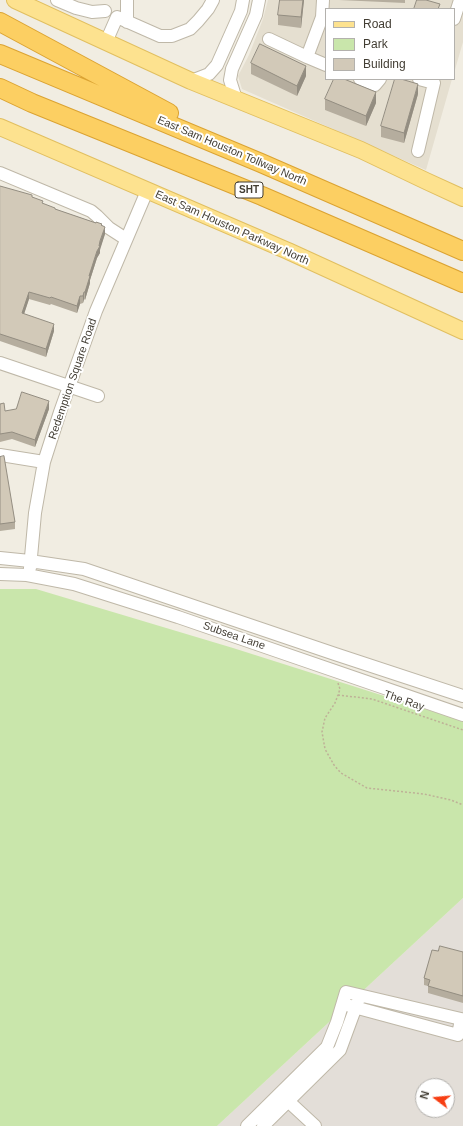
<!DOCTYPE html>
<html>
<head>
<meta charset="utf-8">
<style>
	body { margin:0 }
	#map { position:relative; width:463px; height:1126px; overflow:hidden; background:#f1ede2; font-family:Arial,sans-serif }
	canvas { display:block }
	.legend { position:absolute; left:325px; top:8px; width:130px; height:72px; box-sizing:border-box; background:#fff; border:1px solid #b3b1ad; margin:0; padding:5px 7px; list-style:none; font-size:12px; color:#423d33 }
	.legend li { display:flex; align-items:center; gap:8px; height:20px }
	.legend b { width:20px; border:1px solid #b3b1ad }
	.north { position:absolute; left:415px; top:1078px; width:40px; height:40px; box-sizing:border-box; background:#fff; border:1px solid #b3b1ad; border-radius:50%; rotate:286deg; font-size:11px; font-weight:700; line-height:16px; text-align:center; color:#423d33 }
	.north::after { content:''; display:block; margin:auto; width:14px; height:18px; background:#f73e13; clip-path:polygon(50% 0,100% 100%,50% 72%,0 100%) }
</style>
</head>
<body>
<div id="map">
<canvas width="463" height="1126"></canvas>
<ul class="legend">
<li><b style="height:5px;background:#fde28f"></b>Road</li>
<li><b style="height:11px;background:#c9e6ab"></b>Park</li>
<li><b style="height:11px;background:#d2c9b8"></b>Building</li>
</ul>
<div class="north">N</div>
</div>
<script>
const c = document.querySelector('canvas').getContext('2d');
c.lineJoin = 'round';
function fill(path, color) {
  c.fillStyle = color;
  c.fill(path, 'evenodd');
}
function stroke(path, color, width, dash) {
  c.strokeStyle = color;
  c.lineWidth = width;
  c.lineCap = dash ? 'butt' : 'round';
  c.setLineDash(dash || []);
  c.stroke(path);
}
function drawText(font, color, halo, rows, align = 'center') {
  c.font = font + ' Arial,sans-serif';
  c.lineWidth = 4;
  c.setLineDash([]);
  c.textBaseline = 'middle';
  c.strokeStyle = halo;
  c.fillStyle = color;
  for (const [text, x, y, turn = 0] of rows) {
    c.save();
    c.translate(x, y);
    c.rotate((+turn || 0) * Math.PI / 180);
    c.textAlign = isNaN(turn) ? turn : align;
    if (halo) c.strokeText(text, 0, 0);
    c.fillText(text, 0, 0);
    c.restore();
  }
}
fill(new Path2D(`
	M268 0H463V42L454 73V9H326V79H452L426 170 242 89 238 76 249 55 263 19Z`), '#e5dfd0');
fill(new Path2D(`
	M463 898V1126H217ZM423 1086H447V1110H423Z`), '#e3ded8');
fill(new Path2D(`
	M0 589H36L233 648 463 721V898L217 1126H0Z`), '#c9e6ab');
const minor = new Path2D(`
	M57 0 76 8 92 12 105 11
	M454 19 460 0
	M127 22V0
	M269 39 307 57 322 17 323 0
	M106 42 117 17 160 36H172L190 29 198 21 208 9 213 0
	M307 57 326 65
	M360 79 375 85 380 79
	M191 81 209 74 217 65 241 11 243 0
	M236 99 230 80 232 69 256 15 259 0
	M418 151 434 83 419 79
	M0 173 91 211 97 216 109 228 126 239
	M0 363 98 396
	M0 455 44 462
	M0 558 30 561 84 569 335 654 463 696
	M30 568 35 513 44 462 60 412 96 311 147 191
	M0 574 27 575 74 584 178 617 463 715
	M288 1101 315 1126
	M247 1126 327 1047 337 1022 346 992 461 1019 458 1035 343 1004
	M263 1126 340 1050 358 1001`);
const major = new Path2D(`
	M15 0 191 81 361 150 426 181 463 198
	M0 127 288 251 463 331`);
const highway = new Path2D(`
	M0 22 169 113
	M0 54 261 163 463 251
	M0 88 32 103 262 196 463 283`);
stroke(minor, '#bfb8a8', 14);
stroke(major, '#e1bf60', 18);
stroke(highway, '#dba332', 20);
stroke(new Path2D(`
	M338 683 340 689 338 695 335 703 325 718 322 732 325 749 334 765 341 773 367 788 424 794 451 800 463 805
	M338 695 372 699 463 730`), '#beb197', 1.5, [2, 2]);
stroke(minor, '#fff', 12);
stroke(major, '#fde28f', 16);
stroke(highway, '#fccf62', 18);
fill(new Path2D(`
	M304 0 301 28 278 25V15Z
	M339 0H405V3Z
	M251 63 306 76 297 96 251 74Z
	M418 94 404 143 381 137V126Z
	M325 99 376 103 366 126 325 110Z
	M0 186 32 197 43 204 55 209 102 225 105 234 100 248V253L97 258 90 280V283L85 300 84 299 83 303 80 304 77 313 51 304 50 305 29 299 24 314 54 331 46 357 0 341Z
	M0 404 5 411 49 409 35 447 12 439 0 442Z
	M0 457 15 522V529L0 531Z
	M438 951 463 952V1003L428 993V986L424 985V978Z`), '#b5ad9e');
fill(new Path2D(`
	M303 0H304L301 28V17Z
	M306 66V76L297 96V86Z
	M418 84V94L404 143V133Z
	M376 92V103L366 126V116Z
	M105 227V234L100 250V253L97 258 90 280V283L85 300V292L89 276Z
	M29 292V299L22 320V313Z
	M84 292V299L83 303V296Z
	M80 296V304L77 313V306Z
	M54 324V331L46 357V349Z
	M49 401V409L35 447V440Z`), '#938d81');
const building = new Path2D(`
	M280 0H303L301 17 278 15Z
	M417 0H426L440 4 438 9H414Z
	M260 44 306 66 297 86 251 63Z
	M334 79H344L376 92 366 116 325 99Z
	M395 79H401L418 84 404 133 381 126Z
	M0 186 32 195V197L43 201 42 203 55 208V209L96 223V222L102 224 101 225 105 227 100 241 99 246H100L97 251 89 276H90L85 292H84L83 296H80L77 306 51 297 50 298 29 292 22 313 54 324 46 349 0 334Z
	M22 392 49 401 35 440 12 432 0 434V404L4 403 5 411 16 409Z
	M4 456 15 522 0 524V457Z
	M440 946 463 952V996L428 986 430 980 424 978 432 950 438 951Z`);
fill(building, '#d2c9b8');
stroke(building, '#938d81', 1);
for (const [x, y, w] of [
	[249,190,28]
]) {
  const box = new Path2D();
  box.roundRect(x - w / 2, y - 8, w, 16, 3);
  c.fillStyle = '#fff';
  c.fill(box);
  stroke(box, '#423d33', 1);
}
drawText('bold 10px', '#423d33', null, [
	["SHT",249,190]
]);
drawText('11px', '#423d33', '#fff', [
	["East Sam Houston Tollway North",232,151,23],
	["East Sam Houston Parkway North",232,228,24],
	["Redemption Square Road",73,379,-71],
	["Subsea Lane",234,636,19],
	["The Ray",404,701,19]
]);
</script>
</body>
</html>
